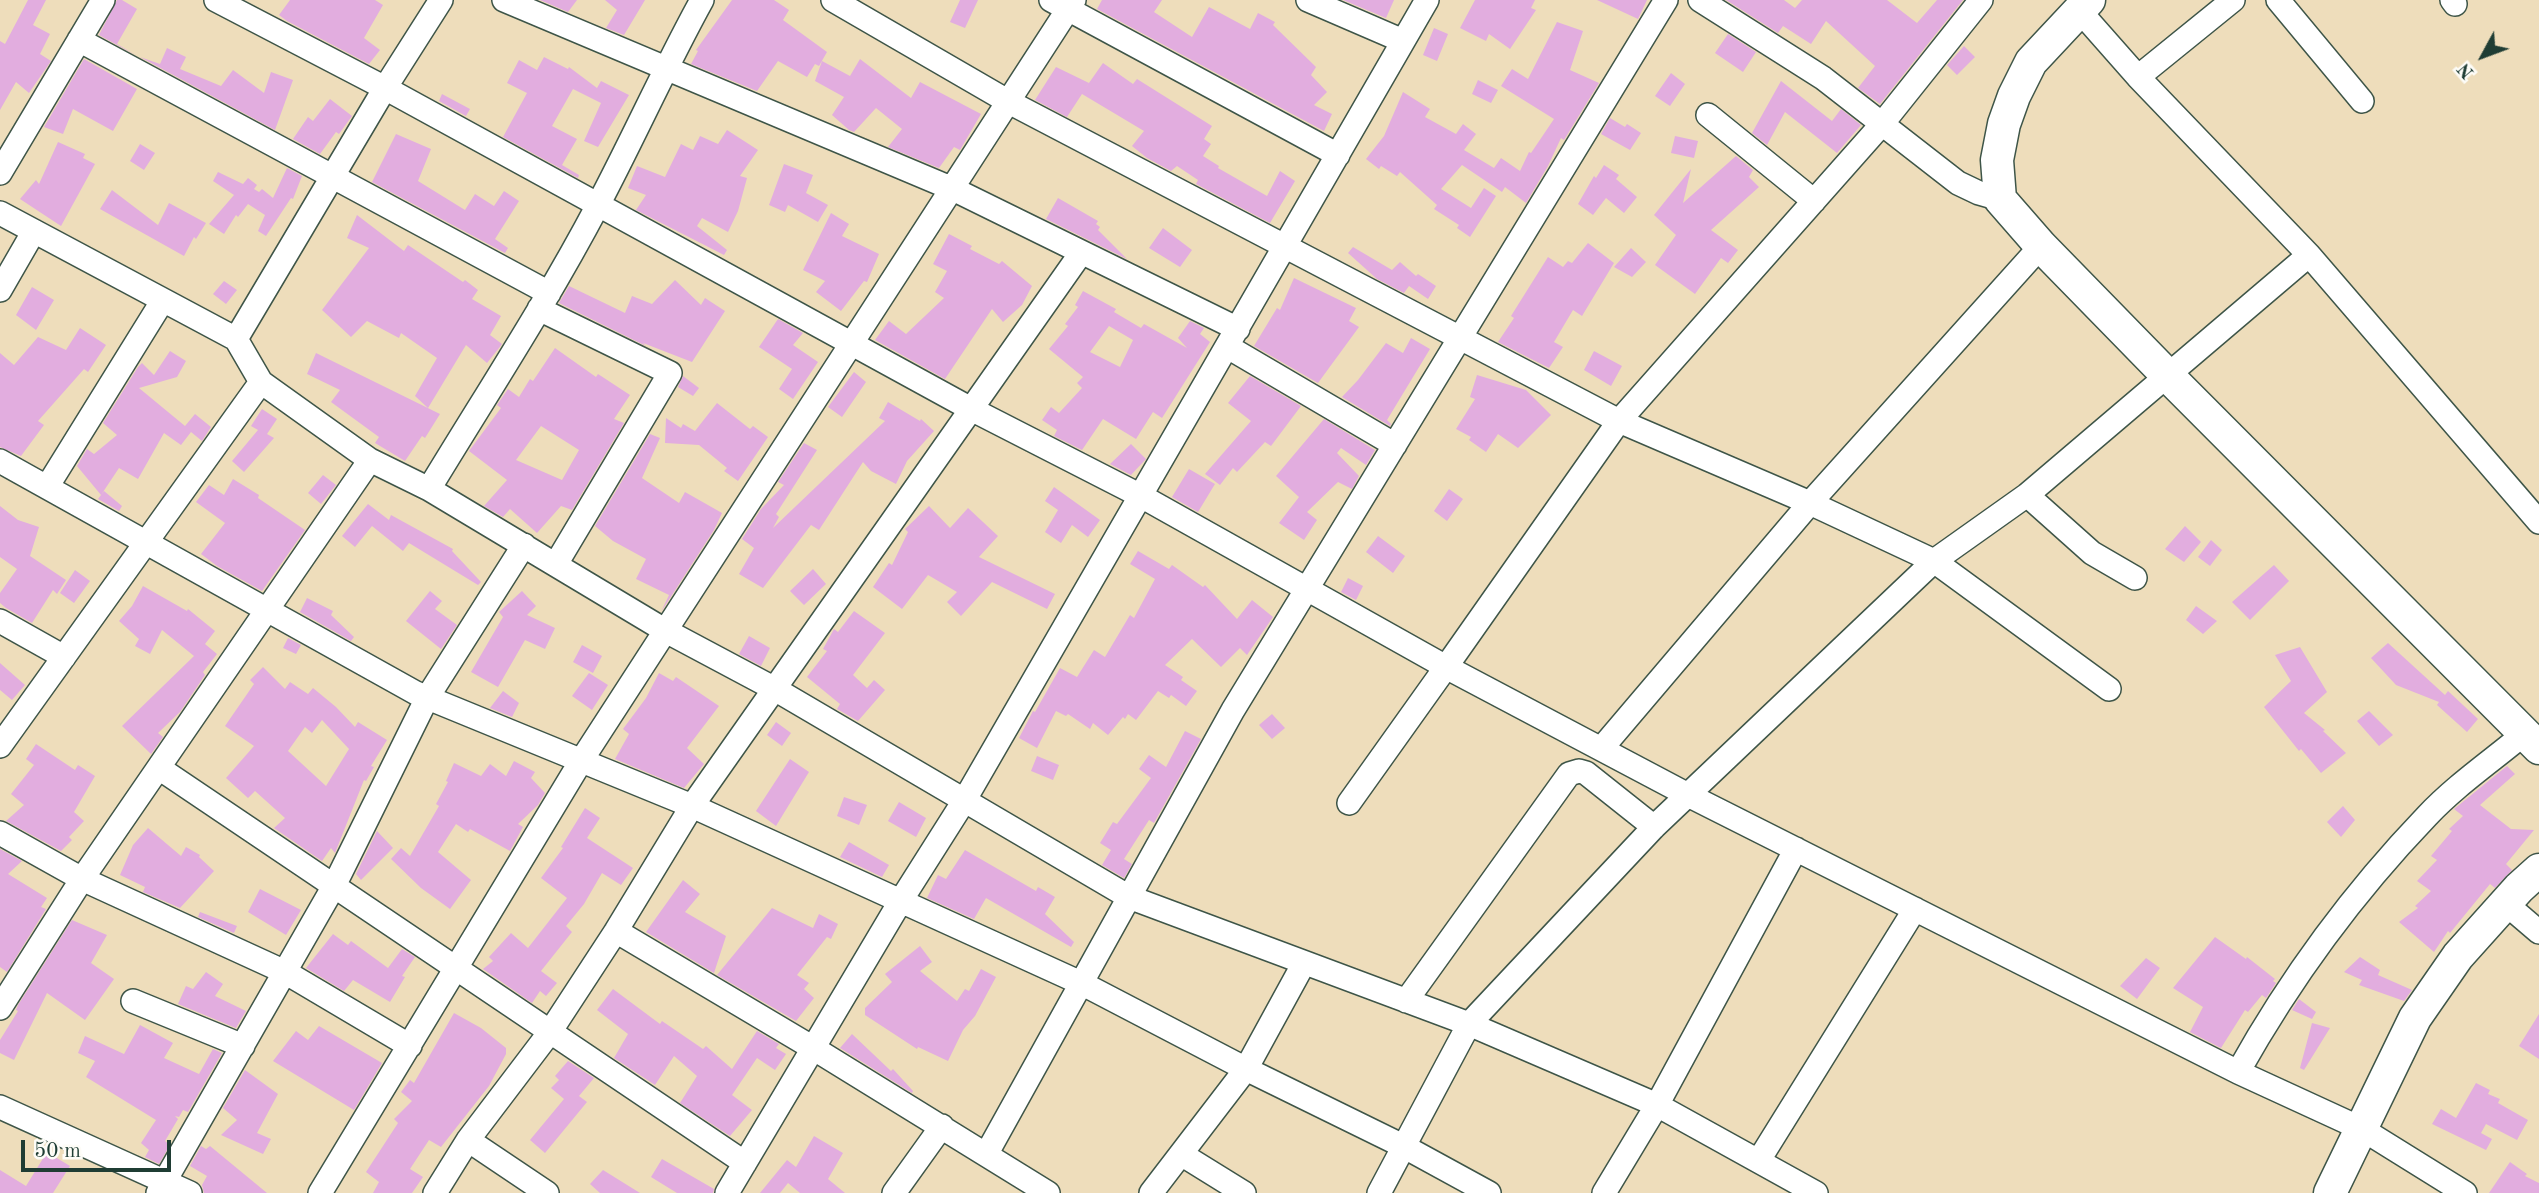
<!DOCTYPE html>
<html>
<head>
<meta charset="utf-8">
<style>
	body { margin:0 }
	#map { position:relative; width:2539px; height:1193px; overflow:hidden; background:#edb; font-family:"Old Standard TT",serif }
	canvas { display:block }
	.north { position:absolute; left:2448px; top:21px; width:70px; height:70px; -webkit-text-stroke:5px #fdfcf7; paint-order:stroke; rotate:229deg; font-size:19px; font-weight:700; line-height:28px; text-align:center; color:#1f3d34 }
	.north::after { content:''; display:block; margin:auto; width:24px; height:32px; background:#1f3d34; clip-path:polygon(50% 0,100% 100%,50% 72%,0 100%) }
	.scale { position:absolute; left:21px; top:1140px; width:150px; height:32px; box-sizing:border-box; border:4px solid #1f3d34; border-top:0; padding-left:9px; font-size:21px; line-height:24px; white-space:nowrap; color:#1f3d34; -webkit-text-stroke:5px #fdfcf7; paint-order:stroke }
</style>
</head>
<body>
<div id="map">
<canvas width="2539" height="1193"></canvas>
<div class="north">N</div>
<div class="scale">50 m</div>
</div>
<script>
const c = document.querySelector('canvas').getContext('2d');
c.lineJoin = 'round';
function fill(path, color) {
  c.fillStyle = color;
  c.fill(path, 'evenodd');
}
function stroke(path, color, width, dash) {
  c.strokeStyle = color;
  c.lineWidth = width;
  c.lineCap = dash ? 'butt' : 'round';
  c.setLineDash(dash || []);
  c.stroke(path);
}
fill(new Path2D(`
	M28 0H46L33 25 50 34 40 54 51 61 29 93 16 82 0 110V41L5 44Z
	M117 0H122L137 9 117 44 137 56 99 35Z
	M290 0H375L383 5 364 38 380 50 369 64 287 21 279 15Z
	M540 0H577L568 12Z
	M605 0H645L624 35 606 28 617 10Z
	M732 0H774L789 10 783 20 827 52 819 66 815 64 807 77 778 61 757 91 691 64 698 51 696 50Z
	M960 0H978L965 28 950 22Z
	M1102 0H1162L1154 12 1192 37 1209 7 1250 29 1258 13 1275 22 1273 25 1316 67 1311 75 1327 92 1314 105 1332 114 1324 131 1097 9Z
	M1343 0H1394L1386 18Z
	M1475 0H1535L1531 8 1536 10 1510 49 1489 34 1486 41 1460 28Z
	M1597 0H1647L1638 19Z
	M1726 0H1784L1795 8 1802 0H1887L1917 23 1937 0H1963L1880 104 1858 88 1875 66 1826 21 1811 44 1783 26 1778 33Z
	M1557 22 1583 31 1570 70 1599 83 1564 140 1561 138 1548 166 1526 203 1505 187 1502 192 1462 165 1441 189 1471 208 1484 188 1496 196 1470 237 1457 228 1459 225 1434 209 1437 205 1400 172 1397 176 1381 166 1379 169 1366 159 1384 136 1403 92 1430 109 1425 117 1456 134 1463 124 1476 134 1464 150 1494 168 1501 158 1520 171 1529 152 1531 153 1554 119 1501 86 1512 69 1528 79Z
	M1434 28 1448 34 1437 61 1423 55Z
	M1728 34 1756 52 1743 72 1715 53Z
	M1964 46 1975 57 1957 75 1947 65Z
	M167 48 186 57 180 69 221 86 233 70 264 93 271 72 293 80 275 130 140 57 160 64Z
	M544 57 568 69 569 67 597 88 601 81 629 95 598 147 584 141 601 103 573 89 552 126 577 139 562 165 579 175 578 178 503 137 527 93 507 83 519 60 537 70Z
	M84 59 137 89 113 131 73 109 63 134 44 127Z
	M860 59 911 98 920 82 981 114 960 150 954 147 939 168 888 147 902 129 876 108 854 132 849 130 832 115 844 97 815 81 822 61 850 76Z
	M1103 63 1133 84 1137 79 1212 126 1204 139 1211 144 1203 156 1219 166 1218 168 1267 196 1280 171 1295 181 1270 223 1196 184 1198 180 1177 166 1171 171 1147 158 1132 146 1144 131 1082 94 1067 117 1035 100 1056 67 1089 83 1084 90Z
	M1671 73 1685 84 1670 106 1655 96Z
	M1478 80 1498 90 1491 103 1472 94Z
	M1781 81 1832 121 1841 109 1861 125 1837 153 1785 112 1767 145 1752 133Z
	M442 94 470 109 466 116 439 101Z
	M330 99 352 116 339 134 336 132 320 154 293 139 308 117 313 121Z
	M1610 118 1625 127 1627 124 1641 133 1630 150 1601 134Z
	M727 130 758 150 740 176 747 178 738 211 728 232 702 218 697 226 727 250 724 255 636 210 646 195 628 188 637 166 665 177 681 144 693 150 700 136 718 144Z
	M396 134 431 149 418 181 465 210 475 194 494 206 504 191 519 201 495 239 508 248 505 253 372 182Z
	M1675 136 1698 141 1694 158 1671 153Z
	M58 142 85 154 83 158 95 164 61 226 20 199 36 180 39 184Z
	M140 144 155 153 144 170 130 161Z
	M1736 156 1753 170 1749 177 1759 187 1711 230 1738 250 1728 263 1721 258 1695 294 1655 265 1676 235 1654 215 1691 169 1683 203Z
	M784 164 813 175 806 193 828 205 818 222 788 205 785 212 769 205Z
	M1604 165 1619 175 1616 179 1637 197 1624 213 1606 198 1593 215 1578 204 1594 176 1596 178Z
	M287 168 302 176 293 199 291 198 266 236 258 231 265 215 248 204 238 217 236 215 224 234 209 224 234 195 213 181 218 172 243 184 248 178 257 185 254 189 259 192 262 189 273 198Z
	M112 190 158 225 169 203 206 223 196 239 194 237 184 256 100 209Z
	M1058 198 1098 221 1096 224 1100 227 1098 230 1127 259 1046 219Z
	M831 213 849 224 842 236 879 254 867 282 864 281 841 311 816 292 825 281 803 270Z
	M357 215 404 251 408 245 463 282 465 280 478 290 472 299 501 316 490 335 502 344 499 348 487 363 466 345 428 408 415 396 437 358 401 333 399 338 367 321 351 337 322 310 369 248 347 238Z
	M1163 228 1192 250 1180 267 1149 248Z
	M949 234 972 246 970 249 999 264 1002 261 1032 286 1022 305 1003 322 992 309 945 379 875 340 889 321 906 334 944 298 935 292 947 271 933 264Z
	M1588 243 1614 263 1582 316 1573 310 1554 342 1563 347 1549 368 1498 342 1514 318 1511 316 1548 257 1563 267 1568 261 1572 263Z
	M1353 247 1392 270 1400 262 1416 276 1418 274 1436 286 1428 299 1409 286 1404 293 1377 279 1348 253Z
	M1631 248 1646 262 1632 277 1614 267Z
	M1294 278 1356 308 1349 321 1359 327 1318 383 1254 346 1277 308 1280 310Z
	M675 280 701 305 705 298 725 311 692 362 643 343 646 346 559 303 569 286 625 313 632 296 652 304Z
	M224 281 237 290 226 304 213 294Z
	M32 287 54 300 36 330 16 315Z
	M1083 291 1116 309 1114 312 1141 328 1144 324 1187 348 1178 338 1190 321 1204 328 1200 334 1210 342 1162 418 1153 412 1136 439 1103 419 1082 450 1054 436 1057 430 1042 420 1051 407 1059 413 1082 388 1077 383 1083 377 1049 349 1068 326 1065 324 1078 307 1075 305ZM1109 326 1133 340 1120 367 1090 352Z
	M778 319 803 333 793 345 818 362 793 399 779 389 792 369 759 347Z
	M80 328 106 345 88 372 84 369 38 421 44 425 21 456 0 447V353L14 365 38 337 66 350Z
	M1411 338 1430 349 1387 420 1391 424 1390 426 1342 397 1358 380 1386 343 1403 353Z
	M555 348 596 377 598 374 630 395 614 419 624 423 572 510 561 506 537 533 510 509 503 517 484 506 507 480 469 451 501 408 497 405 508 389 519 397 530 379 533 381ZM541 426 579 450 562 480 516 460Z
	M170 351 186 361 177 377 139 388 185 426 195 414 211 427 202 441 191 432 181 445 164 433 138 479 119 468 101 495 77 466 87 449 94 454 117 435 103 423 138 367 142 363 154 375Z
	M1594 351 1622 366 1611 386 1584 370Z
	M316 353 440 414 425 438 422 436 405 461 375 443 379 437 331 402 340 390 307 374Z
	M854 372 866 382 842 417 828 407Z
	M1477 375 1526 390 1551 415 1518 448 1498 434 1486 452 1469 440 1471 437 1456 429 1475 399 1470 397Z
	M683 376 699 388 693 396 678 387Z
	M1250 376 1301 406 1271 446 1265 442 1237 472 1233 468 1220 485 1205 474 1251 421 1228 403Z
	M888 402 920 421 921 419 934 431 907 461 896 484 871 471 863 462 819 530 811 525 763 588 739 574 754 548 742 539 761 509 784 485 778 482 804 443 817 450 776 514 779 517 773 528 885 421 879 418Z
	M717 403 750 429 753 426 768 437 738 481 724 471 727 468 699 445 665 443 666 418 681 428 683 424 695 431Z
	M262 409 277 419 267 434 274 438 244 472 232 461 258 430 251 426Z
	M1324 419 1375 450 1366 465 1341 448 1337 453 1359 476 1352 489 1338 482 1307 512 1317 520 1304 540 1279 523 1299 497 1276 476Z
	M650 434 660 438 642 478 679 503 685 492 722 513 714 530 661 612 669 595 636 579 646 559 613 541 595 526Z
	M1131 444 1146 459 1131 475 1110 464Z
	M1189 469 1215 484 1198 512 1172 497Z
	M323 475 336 485 321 504 308 493Z
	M233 479 259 495 258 498 305 530 262 591 217 566 201 554 225 523 196 502 209 485 224 495Z
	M1054 487 1100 520 1088 537 1072 525 1061 543 1045 532 1058 510 1045 501Z
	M1449 489 1463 499 1447 521 1434 511Z
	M104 491 122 506 119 511 98 499Z
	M368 504 389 520 391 515 453 549 452 551 481 582 478 585 409 543 403 551 372 526 355 547 342 536Z
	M0 506 18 520 39 527 30 556 66 580 57 594 53 590 32 623 6 608 0 603V593L17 569 0 557Z
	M929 506 950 528 968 508 998 536 979 557 1055 594 1047 609 992 582 961 616 947 602 957 592 928 575 902 609 873 587 889 563 892 565 908 532 905 529Z
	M2185 526 2201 542 2184 562 2165 549Z
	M1378 536 1405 556 1393 573 1366 552Z
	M2211 540 2222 550 2210 566 2198 557Z
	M1138 551 1169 569 1172 565 1203 587 1205 585 1237 619 1252 600 1273 617 1247 655 1240 648 1221 667 1192 639 1165 665 1183 677 1181 680 1197 691 1186 706 1171 695 1169 698 1158 691 1136 720 1128 714 1125 719 1123 717 1108 735 1093 723 1090 729 1068 714 1066 716 1056 711 1037 748 1019 738 1033 711 1035 712 1060 668 1077 677 1094 650 1105 657 1130 615 1134 618 1155 579 1130 564Z
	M2274 565 2289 581 2250 620 2232 602Z
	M813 569 826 584 804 605 790 591Z
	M75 570 90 581 74 603 60 593Z
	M1348 578 1363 586 1356 600 1341 592Z
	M143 586 187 611 188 609 215 631 205 644 217 654 203 672 205 675 180 712 158 733 163 737 151 754 122 726 194 656 162 630 150 654 135 646 139 639 119 621 132 606Z
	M430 591 442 601 435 609 457 625 441 649 406 621Z
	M522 591 536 606 527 615 555 628 545 649 525 640 498 687 471 672 503 617 499 612Z
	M307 598 333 611 331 615 354 637 351 641 300 612Z
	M2196 606 2217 621 2203 634 2186 620Z
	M854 611 885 633 853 675 867 688 874 680 885 690 858 721 837 709 840 704 807 677 827 651 823 649 834 629 838 632Z
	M749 636 770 648 761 666 739 654Z
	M288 638 301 645 296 654 283 648Z
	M2388 643 2445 695 2448 691 2478 719 2467 732 2437 705 2439 702 2396 685 2371 658Z
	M582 645 602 656 593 673 573 662Z
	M2300 647 2327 692 2304 713 2325 730 2323 731 2346 753 2321 773 2301 749 2299 751 2264 707 2291 681 2275 655Z
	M0 663 25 685 12 700 0 690Z
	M263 667 285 689 290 682 308 694 313 688 336 707 355 727 358 722 387 740 371 766 374 767 366 781 364 780 335 853 331 848 322 861 274 828 285 818 255 791 248 798 226 778 254 746 225 726 254 684 250 680ZM322 720 349 749 326 786 288 751 305 727 312 733Z
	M589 673 608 685 592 710 572 696Z
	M659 673 673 681 676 677 719 706 687 748 704 764 684 788 615 759 629 734 623 729 646 698Z
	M503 691 519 703 512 717 490 708Z
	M2369 711 2393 735 2379 746 2357 721Z
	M1272 714 1285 728 1272 739 1259 725Z
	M776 722 791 733 782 746 767 735Z
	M1185 731 1201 739 1154 823 1149 820 1124 859 1132 864 1124 878 1102 865 1111 850 1100 843 1113 822 1117 824 1151 778 1139 769 1149 755 1166 767Z
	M36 744 75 770 78 765 95 776 74 812 84 821 69 837 72 840 61 851 6 821 24 805 11 794 34 765 26 759Z
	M1037 756 1059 765 1053 780 1031 771Z
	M790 759 809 772 776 826 756 811Z
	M514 761 535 772 531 778 545 793 538 805 518 824 523 827 510 851 470 829 468 832 456 824 438 852 471 880 450 909 421 888 391 859 401 848 410 856 439 806 436 804 448 782 446 781 454 763 481 776 490 764 506 776Z
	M2507 766 2515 774 2480 805 2511 829 2534 830 2506 864 2512 870 2495 888 2490 884 2450 933 2448 931 2434 952 2399 922 2418 908 2415 906 2431 891 2417 881 2437 860 2431 856 2452 831 2449 829 2463 816 2454 809Z
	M844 797 867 805 859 825 837 816Z
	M899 802 926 818 916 837 888 821Z
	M2343 806 2355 820 2341 837 2327 822Z
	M585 808 600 818 587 838 633 868 621 885 602 873 584 904 566 926 572 932 541 971 557 983 546 996 540 991 532 1003 483 969 493 961 489 957 511 933 528 948 567 898 541 878 563 848 561 847Z
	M148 828 181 856 186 847 200 855 199 857 214 871 180 908 143 892 145 887 120 875 133 845Z
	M377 831 393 848 361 880 356 874Z
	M849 842 889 865 882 877 840 857Z
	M0 849 22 861 8 874 47 898 41 907 46 909 7 972 0 967Z
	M965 850 1036 891 1038 887 1055 897 1045 914 1074 942 1071 947 986 898 974 919 927 898 938 875 946 879Z
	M683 880 700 894 685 912 726 936 714 973 646 932Z
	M260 889 301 910 286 935 248 912Z
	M772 908 813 928 819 914 838 924 831 939 827 937 797 975 809 983 804 989 814 998 796 1021 717 975Z
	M200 912 237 926 234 933 198 917Z
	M72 920 107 935 91 963 114 979 85 1020 47 993 14 1060 0 1053V1040L18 1011 16 1010 18 1005Z
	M333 934 348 945 351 941 388 968 402 949 415 957 402 976 405 977 390 1002 353 980 344 991 306 968Z
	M2215 937 2246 959 2247 957 2275 979 2273 981 2276 983 2266 998 2262 995 2248 1012 2245 1010 2221 1048 2190 1032 2203 1007 2173 988Z
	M920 946 932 962 920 971 957 1001 965 989 969 991 981 969 996 977 975 1016 963 1030 948 1061 918 1047 917 1049 865 1015V1008L892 982 885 974Z
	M2360 957 2380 970 2378 975 2412 990 2404 1001 2359 985 2362 980 2344 972Z
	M2146 958 2160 968 2137 999 2120 986Z
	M206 972 223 984 215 996 246 1011 236 1028 178 1004 186 986 193 989Z
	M613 989 660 1024 662 1021 703 1049 706 1046 732 1069 757 1031 779 1044 776 1048 786 1054 775 1070 757 1058 732 1095 752 1110 730 1136 680 1103 697 1076 674 1056 655 1085 614 1058 628 1034 597 1010Z
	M2299 999 2316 1012 2312 1019 2292 1010Z
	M454 1013 481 1028 506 1048V1054L489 1086 441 1147 429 1140 410 1169 423 1177 412 1193H373L379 1182 366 1172 398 1123 394 1119 412 1101 401 1092 410 1080 414 1083Z
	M2539 1014V1059L2519 1046Z
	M2312 1023 2330 1028 2304 1070 2300 1068Z
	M140 1025 173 1043 164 1058 199 1074 213 1049 222 1053 188 1112 183 1110 179 1117 175 1116 178 1119 165 1141 170 1145 159 1164 145 1157 149 1150 141 1143 156 1120 86 1077 95 1061 78 1053 85 1036 124 1054Z
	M319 1026 382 1063 354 1110 273 1061 296 1031 308 1040Z
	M852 1034 891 1071 893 1069 913 1091 912 1093 840 1048Z
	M568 1061 594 1078 579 1096 587 1102 545 1153 530 1140 564 1099 551 1088 559 1080 555 1076Z
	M245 1070 278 1094 257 1133 271 1139 263 1154 221 1135 237 1120 223 1108Z
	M2476 1083 2490 1090 2488 1094 2500 1099 2498 1103 2528 1120 2517 1140 2486 1124 2481 1133 2492 1139 2486 1150 2432 1124 2441 1109 2456 1118Z
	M814 1136 843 1153 828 1179 845 1193H800L788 1183 780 1193H760L787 1160 796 1167Z
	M201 1146 206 1149 210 1146 267 1193H204L202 1185 207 1176 190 1166Z
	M47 1152 70 1166 53 1193H0V1170L26 1186Z
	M662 1159 714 1189 713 1193H677L651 1177Z
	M2510 1162 2527 1174 2525 1176 2539 1183V1193H2489Z
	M603 1170 640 1193H600L590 1184Z`), '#e2addf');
const street = new Path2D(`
	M216 0 385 88 971 409 1141 496 1446 667 1619 421 1882 124 1981 0
	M504 0 953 189 1238 329
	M833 0 1009 102 1619 421 1810 503 1934 561 2109 689
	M1051 0 1338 155
	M1308 0 1403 41
	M1700 0 1823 78 1958 183 1979 193 2000 199
	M2278 0 2362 101
	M2452 0 2455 4
	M2078 9 2138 77 2309 255 2539 522
	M79 40 549 293
	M2138 77 2233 0
	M1708 115 1814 201
	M0 173 103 0
	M0 213 236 339 385 88 441 0
	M0 290 34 231
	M539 309 670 373 556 564
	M236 339 261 382 370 460 429 489 666 631 773 688 1129 897 1469 1024 1657 1105 1816 1193
	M1228 347 1395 445
	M0 461 416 693 692 806 1083 984 1246 1069 1403 1146 1489 1193
	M47 487 163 300
	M429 489C486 395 547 302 598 205 634 137 665 67 702 0
	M2027 495 2092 553 2135 578
	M0 621 64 657
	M0 746 261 382
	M1601 749 1810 503 2041 246
	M159 768 745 1163
	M1349 803 1446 667 1688 795 2238 1072
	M0 833 82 879 285 972 410 1046
	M2505 903 2539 932
	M616 931 813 1048 1048 1193
	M133 1001 243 1046
	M1406 1001 1569 774 1579 771 1586 773 1654 827
	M0 1008 82 879 370 460
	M0 1107 190 1193
	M468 1140 547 1193
	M987 1153 1233 710 1666 0
	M1181 1154 1244 1193
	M1759 1160 1915 909
	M158 1193 334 886 427 698 524 545
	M320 1193 581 761 1074 0
	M435 1193 468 1140 550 1032 616 931 692 806 1081 253
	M727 1193 900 902 964 801 1427 0
	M894 1193 942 1126
	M1151 1193 1246 1069 1304 963
	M1379 1193 1469 1024 1654 827 1934 561 2027 495 2309 255
	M1604 1193 1657 1105 1796 849
	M2465 1193 2362 1129 2238 1072C2290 979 2353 893 2427 816 2456 785 2493 760 2525 733`);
const secondary = new Path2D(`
	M2089 0 2031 62 2014 96 2004 124 1997 160 2000 199 2041 246 2168 376 2539 748
	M2330 1193 2415 1018 2458 956 2519 888 2539 870`);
stroke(street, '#3e5548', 26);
stroke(secondary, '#3e5548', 35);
stroke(street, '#fff', 23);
stroke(secondary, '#fff', 32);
</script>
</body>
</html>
